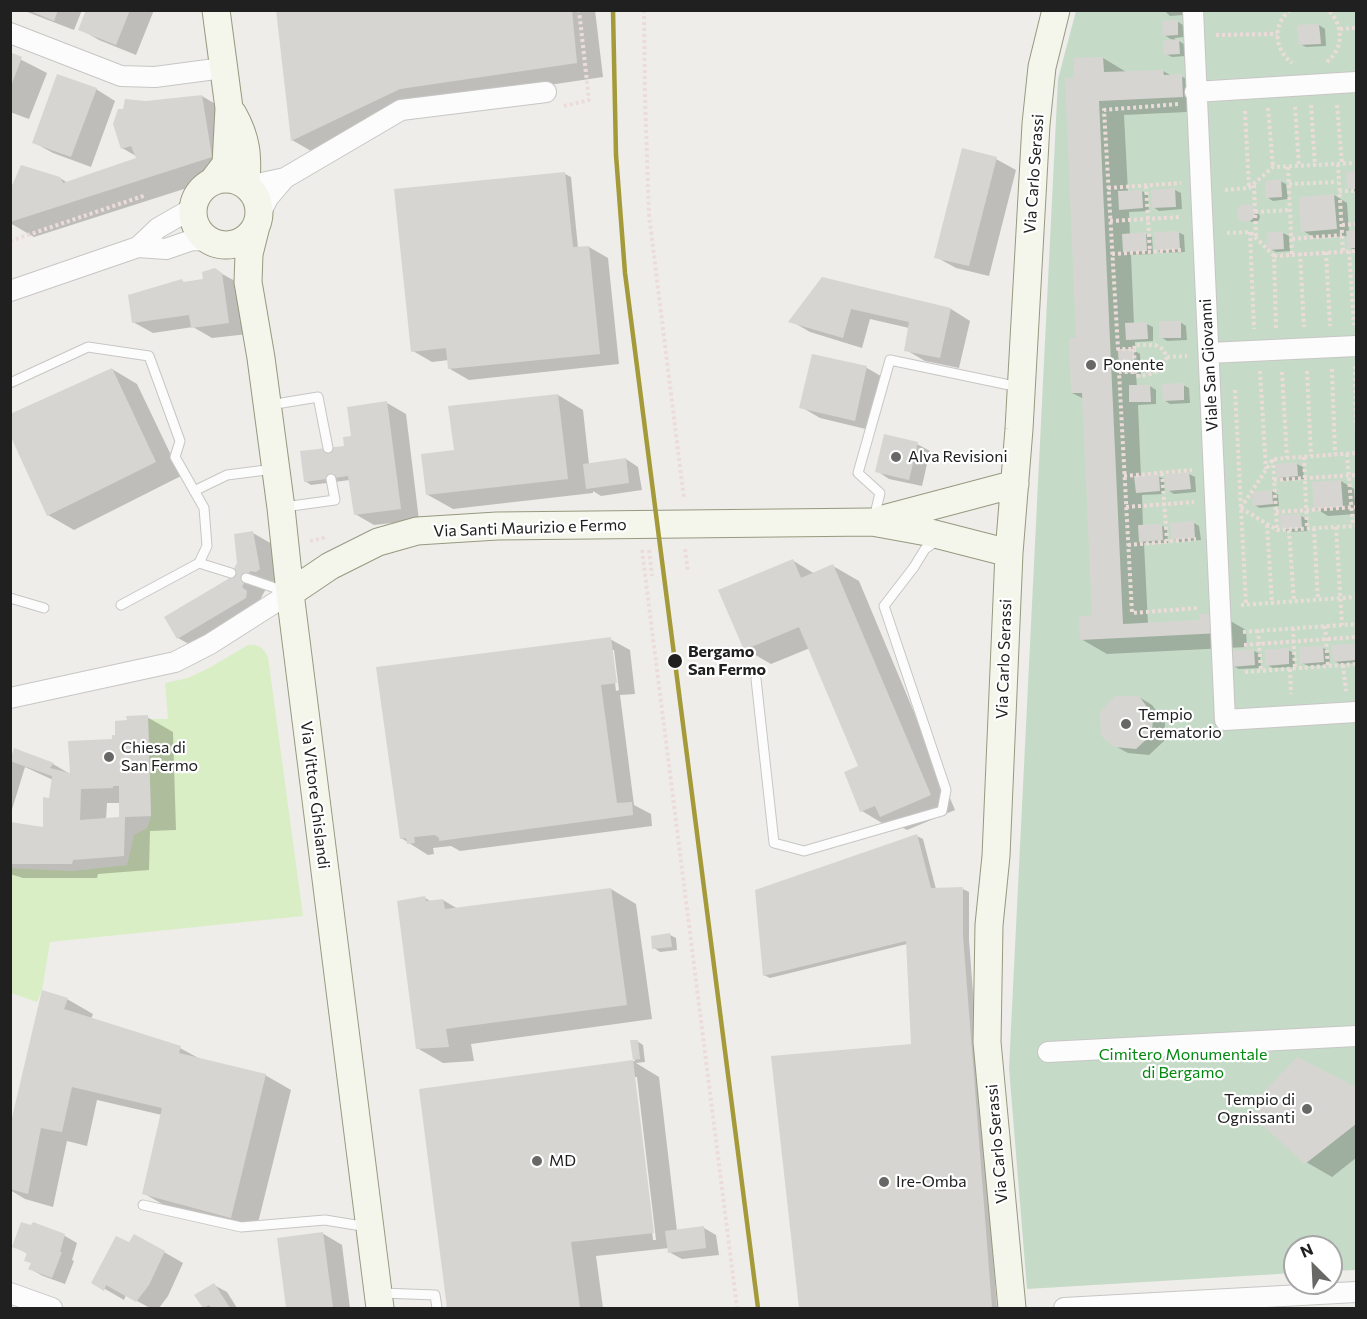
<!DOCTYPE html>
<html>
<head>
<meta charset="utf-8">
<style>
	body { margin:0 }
	#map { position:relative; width:1367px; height:1319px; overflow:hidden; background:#eeede9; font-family:Commissioner,sans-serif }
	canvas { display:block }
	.frame { position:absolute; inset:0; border:12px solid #202020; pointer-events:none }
	.north { position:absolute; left:1283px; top:1235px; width:60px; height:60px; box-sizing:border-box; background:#fff; border:2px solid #a6a6a6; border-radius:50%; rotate:336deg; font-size:16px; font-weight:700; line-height:24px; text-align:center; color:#202020 }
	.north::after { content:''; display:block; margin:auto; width:21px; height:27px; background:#686866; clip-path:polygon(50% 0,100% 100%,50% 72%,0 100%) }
</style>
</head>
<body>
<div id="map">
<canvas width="1367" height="1319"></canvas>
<div class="frame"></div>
<div class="north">N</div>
</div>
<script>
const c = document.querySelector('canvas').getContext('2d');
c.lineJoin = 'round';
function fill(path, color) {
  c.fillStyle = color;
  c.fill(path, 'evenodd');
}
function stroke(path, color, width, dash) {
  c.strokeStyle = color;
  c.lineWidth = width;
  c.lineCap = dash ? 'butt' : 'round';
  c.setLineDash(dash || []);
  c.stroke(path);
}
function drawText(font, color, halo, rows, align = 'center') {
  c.font = font + ' Commissioner,sans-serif';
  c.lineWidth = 4.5;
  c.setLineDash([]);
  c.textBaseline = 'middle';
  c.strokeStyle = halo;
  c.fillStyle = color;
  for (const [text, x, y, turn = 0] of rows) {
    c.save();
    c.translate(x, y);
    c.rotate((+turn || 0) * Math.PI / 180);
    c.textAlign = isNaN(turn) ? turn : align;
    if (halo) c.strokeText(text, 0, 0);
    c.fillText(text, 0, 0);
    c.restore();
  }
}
fill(new Path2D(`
	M248 645C259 644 263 648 268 657L303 916 50 942 42 990 37 1002 11 993V868L71 871 127 865 134 835 147 828 151 816 148 719H168L165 683 188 678 209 668Z`), '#daeec5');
fill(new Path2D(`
	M1076 11H1356V1270L1331 1271V1247H1295V1273L1027 1289 1009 1068 1058 79Z`), '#c6dbc7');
fill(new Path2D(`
	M22 10H82L74 30Z
	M87 10H154L136 55 99 40 80 29Z
	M277 10H595L603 77 427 103 318 155 292 140Z
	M1164 10H1183V15L1170 16Z
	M1177 21 1183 25 1184 37 1174 38 1184 44 1185 56 1172 57 1166 54 1174 41 1164 35Z
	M1319 25 1325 29 1326 46 1306 47 1300 44Z
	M10 54 47 73 29 119 10 112Z
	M1103 58 1128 73 1163 71 1172 76H1181L1207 91 1208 111 1124 115 1128 192 1142 191 1148 195 1149 211 1129 212 1130 235 1146 234 1152 237 1153 254 1131 255 1134 324H1147L1153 327V341L1135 342V351L1140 354 1141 374H1136L1137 387 1150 386 1156 390V404L1138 405 1141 477 1158 476 1164 479 1165 494 1142 495 1143 526 1161 525 1167 529 1168 543H1144L1148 624 1201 622 1220 615 1246 630 1247 647 1107 654 1081 639 1094 617 1084 399 1072 393 1078 339 1076 79Z
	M96 89 115 101 91 167 53 153 33 142Z
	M202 96 227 111 237 172 34 237 10 223V194L60 178 68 183 138 159 136 156 122 148 146 102Z
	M996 159 1016 170 989 276 956 268 936 257Z
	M1348 173H1356V192L1349 189Z
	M565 174 571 177 578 248 589 247 608 258 619 364 469 380 450 369 449 360 432 362 413 351Z
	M1280 181 1286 184 1288 199 1273 201 1267 197Z
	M1175 190 1181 193 1182 209 1159 211 1153 207Z
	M1334 195 1347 203 1349 232H1356V251L1349 247 1348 236 1315 238 1303 231Z
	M1246 206 1257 212 1260 216 1259 220 1254 224V222L1242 220 1238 214 1240 209Z
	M1178 232 1184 235 1185 252 1162 253 1156 250Z
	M1283 233 1289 236 1290 251 1276 252 1270 249Z
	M215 270 235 281 248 334 212 338 193 327 153 333 133 322 182 281 186 283 204 280Z
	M822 279 951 309 970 321 959 368 925 361 906 350 909 328 870 319 862 348 810 332 791 321Z
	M1180 322 1186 326 1187 340 1167 341 1161 337Z
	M813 356 867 368 886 379 874 431 820 418 801 407Z
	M112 369 137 384 181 476 74 530 48 515Z
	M1183 385 1189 388 1190 403 1170 404 1164 400Z
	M558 395 583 410 589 464 626 459 638 467 642 490 601 496 593 491V493L453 509 428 495 455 452Z
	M387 403 406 414 419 520 374 525 355 514 350 480 311 485 305 481 344 447Z
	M917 444 930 451 922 486 889 479 877 471Z
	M1297 464 1303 467 1304 479 1285 481 1279 477Z
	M1189 474 1195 477 1196 492 1174 494 1168 490Z
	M1341 481 1354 489 1356 514 1328 516 1315 508Z
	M1272 491 1278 495 1279 506 1260 508 1254 505Z
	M1301 516 1307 519 1308 531 1288 532 1282 529Z
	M1194 523 1199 526 1201 540 1179 542 1173 539Z
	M253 533 272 544 276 582 270 581 260 600 266 603 198 649 178 638 166 618 229 580Z
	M792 560 815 574 833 566 859 581 955 810 907 830 894 823 887 826 862 811 860 767 810 648 771 664 745 649Z
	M610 639 630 650 635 694 620 695 634 805 651 814 652 826 460 851 451 846 433 848 434 854 428 855 401 838ZM611 650H614L619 690 616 691Z
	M1355 646 1356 663 1340 664 1334 661Z
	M1323 648 1329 651 1330 665 1308 666 1302 663Z
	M1288 650 1294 653 1295 667 1273 668 1267 665Z
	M1254 651 1260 654 1261 668 1239 669 1233 666Z
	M1139 697 1152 705 1165 723 1164 741 1149 755 1128 753 1115 746Z
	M147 717 173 732 176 830 150 831 149 870 98 874 97 878H23L10 874V823L44 829 53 780 25 767 10 816V753L13 755 15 750 53 764 72 775ZM107 803H120L121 819 106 820Z
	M917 836 923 839 936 889H963L969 892V940L997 1308H800L773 1057 913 1046 907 944 770 978 764 975Z
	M611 889 636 904 652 1019 471 1044 474 1061 443 1063 417 1048 425 898 432 902 443 900 458 909Z
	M670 935 676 938 677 950 660 952 654 948Z
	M67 999 93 1014 91 1019 180 1048 202 1060 265 1075 291 1090 256 1231 169 1208 143 1193 162 1115 97 1100 87 1146 67 1141 53 1207 25 1199 10 1190V1135Z
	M637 1041 643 1045 645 1062 636 1063 659 1077 677 1231 704 1228 716 1235 719 1255 682 1259 669 1252V1248L596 1256 603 1308H449L421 1090 635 1061 632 1042ZM634 1077H637L656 1240H653Z
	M1298 1059 1356 1089V1158L1332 1177 1306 1162Z
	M322 1233 342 1245 350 1308H288L279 1239Z
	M65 1236 77 1243 72 1260 74 1261 65 1284 43 1276 30 1269 32 1264 28 1254 14 1246Z
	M130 1244 164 1252 183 1263 168 1296 159 1308H150L126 1295 124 1300 93 1282Z
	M214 1285 227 1292 237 1308H204L196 1296Z`), '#0003');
fill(new Path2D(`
	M28 10H58L54 21Z
	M86 10H130L116 45 78 30Z
	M276 10H572L577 63 400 89 291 141Z
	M1178 20V35L1163 36 1162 21Z
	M1319 24 1321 44 1299 45 1297 25Z
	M1179 39 1180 54 1164 55 1163 40Z
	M10 52 22 57 11 86H10Z
	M1103 57 1104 72 1163 70 1164 75 1182 74 1183 97 1099 101 1123 624 1200 620 1199 614H1221V633L1080 640 1079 616 1092 615 1082 393H1071L1069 338H1076L1065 78H1074V58Z
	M57 74 97 88 71 157 32 143Z
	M202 95 212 157 10 222V190L21 165 60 177 63 183 136 158 131 146 121 149 113 124 118 109H123L125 99 146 101Z
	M962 148 997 157 969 266 934 258Z
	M1356 171V189H1347L1346 172Z
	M565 172 573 247 589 246 600 354 448 369 446 348 411 352 394 189Z
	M1281 179 1282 197 1266 198 1265 181Z
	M1175 188 1176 207 1152 208 1151 190Z
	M1142 190 1143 208 1119 210 1118 191Z
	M1334 194 1337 229 1301 232 1299 197Z
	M1237 213a9 9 0 1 1 18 0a9 9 0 1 1-18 0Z
	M1356 230V248H1348L1346 231Z
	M1179 231 1180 249 1155 251 1154 232Z
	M1283 231 1284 249 1268 250 1267 233Z
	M1146 232 1147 251 1123 252 1122 234Z
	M215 268 222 273 229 323 191 328 189 315 132 323 128 295 182 279 183 282 203 279 202 272Z
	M822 277 951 308 940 358 904 351 909 322 851 309 843 338 788 322Z
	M1159 321H1181V338H1159Z
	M1147 322 1148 339 1126 340 1125 323Z
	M1118 349H1134L1135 372H1119Z
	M812 354 867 366 855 421 799 408Z
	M112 368 156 462 47 516 10 435V414Z
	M1184 383V400L1163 401 1162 384Z
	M1129 385H1150L1151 402H1129Z
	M558 394 568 479 426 495 421 454 454 450 448 406Z
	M387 401 401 509 354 515 348 476 304 482 300 451 344 446 343 437 351 436 347 407Z
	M884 434 918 442 909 480 875 472Z
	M626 458 629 483 586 489 583 464Z
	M1297 462 1298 476 1277 478 1276 464Z
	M1189 472 1191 489 1167 491 1165 475Z
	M1159 474 1160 491 1136 493 1134 476Z
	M1341 480 1343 507 1314 509 1312 482Z
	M1272 490 1273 504 1253 506 1252 492Z
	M1301 514 1302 528 1281 530 1280 515Z
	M1194 521 1195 538 1171 540 1170 523Z
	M1162 524 1163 540 1139 542 1138 525Z
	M253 531 260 569 256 572 250 571 242 587 247 591 246 598 177 639 164 617 228 579 237 563 234 534Z
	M793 559 801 578 833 564 931 795 880 817 875 806 860 812 844 772 858 766 799 627 744 650 718 590Z
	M611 637 617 683 601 685 617 803 632 802 633 815 439 841V838L435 835 414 837 415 843 407 844 406 838 400 839 376 667Z
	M1356 644V660L1333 662 1331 645Z
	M1323 646 1324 662 1300 664 1299 647Z
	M1289 648V664L1265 666V650Z
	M1254 649 1255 665 1231 667 1230 651Z
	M1115 696H1139L1153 715 1152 734 1136 749 1114 747 1101 736 1100 712Z
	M148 715 151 816 125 817 124 856 73 860 72 864H10V822L43 827V797L49 798 52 776 10 761 14 748 54 763 50 768 70 773 68 741 112 739V735H115V721L127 720 126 716ZM113 786H119V817L80 820 81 789 113 788Z
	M917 834 931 888 963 887V936L992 1308H799L771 1056 911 1044 906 941 763 976 755 890Z
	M611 888 627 1005 460 1027 446 1029 449 1047 416 1049 397 901 425 896 426 901 443 899 445 909Z
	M670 933 672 947 652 949 651 936Z
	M42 990 68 998 64 1009 181 1046 179 1053 266 1074 231 1218 142 1194 162 1108 72 1087 62 1132 41 1128 28 1194 10 1189V1126Z
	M630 1040H638L640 1059 633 1060Z
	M1297 1057 1356 1087V1124L1305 1164 1258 1121V1098Z
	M633 1060 654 1233 571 1242 580 1308H447L419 1089Z
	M21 1222 31 1225 33 1222 65 1234 60 1252H62L52 1278 28 1269 31 1263 24 1261 27 1253 12 1247Z
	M704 1226 706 1248 668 1253 665 1231Z
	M323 1232 333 1308H286L277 1238Z
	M134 1234 165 1251 149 1285 136 1302 106 1285 104 1291 91 1283 116 1236 129 1242Z
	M214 1283 230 1308H212L209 1305 203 1308 194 1295Z`), '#d7d5d1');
const lane = new Path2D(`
	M10 383 88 347 149 356 180 441 175 457 204 508 207 546 199 563 121 605
	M270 405 318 397 328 448
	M194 491 227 475 274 469
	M284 507 335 500 331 479
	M874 518 880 493 858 473 890 360 1019 387
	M199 563 231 573
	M246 578 287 592
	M10 598 44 608
	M756 679 774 843 804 851 942 811 946 790 884 606 914 567 925 549 938 540
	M143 1205 241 1227 325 1220 368 1227
	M382 1293 435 1295 437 1308`);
const street = new Path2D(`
	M1193 10 1225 720 1356 712
	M10 33 121 76 155 77 223 68
	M1195 92 1356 82
	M248 186 285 178 401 110 546 92
	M259 216 268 198 285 178
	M138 247 158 228 193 208
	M10 291 138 247 166 249 192 240 211 241
	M1209 353 1356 346
	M10 698 175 662 210 644 290 593
	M1048 1052 1356 1036
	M10 1293 52 1308
	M1064 1308 1356 1292`);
const secondary = new Path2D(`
	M233 114C247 139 248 156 246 185
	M193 212a33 33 0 1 1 66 0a33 33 0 1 1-66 0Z
	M213 181 226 164 229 108 216 10
	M256 226 249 254 248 282 261 358 281 508 290 593 380 1308
	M883 519 1015 484
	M290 593 330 566 378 542 417 531 497 526 872 522 927 532 1009 553
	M1012 1308 987 1042 989 925 996 856 1009 553 1019 429 1036 124 1042 67 1056 10`);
stroke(lane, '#c7c6c5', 11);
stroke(street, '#c7c6c5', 22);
stroke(secondary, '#97997f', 29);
stroke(new Path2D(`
	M644 10 645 97 649 215 684 499
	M1290 10C1272 25 1274 49 1292 63
	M1340 29 1356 28
	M1216 35 1277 34
	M1327 62C1344 47 1344 26 1328 10
	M1178 104 1104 110 1118 349H1134L1135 372H1119L1132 613 1198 608
	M1311 105 1315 166
	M1337 105 1342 164
	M564 106 589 100 579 10
	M1295 107 1299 166
	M1268 108 1273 167
	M1245 111 1249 188
	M1338 164 1343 251
	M1288 167 1292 254
	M1289 184 1338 182
	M1254 185 1256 237
	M1146 186 1150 252
	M1108 188 1181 183
	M1225 190 1249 188 1273 167 1356 163
	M1339 191H1356
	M1255 212 1290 210
	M1110 221 1181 217
	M1342 225 1356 224
	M1250 232 1254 329
	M1227 233 1250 232 1274 256 1276 328
	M1292 239 1342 235
	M10 241 146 195
	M1349 251 1354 325
	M1326 252 1330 326
	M1300 253 1304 327
	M1112 254 1182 250
	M1274 256 1356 251
	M1134 349 1135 345H1155L1163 349 1167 357C1163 373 1150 375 1136 376L1135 372
	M1167 357 1187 356
	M1355 366 1356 427
	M1332 369 1335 454
	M1260 371 1266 469
	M1307 371 1311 456
	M1282 372 1287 458
	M1235 390 1246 605
	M1347 454 1353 526
	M1304 457 1307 528
	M1273 459 1277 530
	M1162 473 1167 541
	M1124 476 1192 470
	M1274 480 1356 475
	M1126 507 1194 502
	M1241 508 1277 530 1356 526
	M1241 508 1273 459 1356 453
	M1276 512 1356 507
	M1267 525 1272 603
	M1336 527 1342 625
	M1314 528 1318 600
	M1289 530 1294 602
	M310 541 323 538 324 542
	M1128 545 1196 539
	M685 549 688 572
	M642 550 737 1308
	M649 550 652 576
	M1241 605 1356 597
	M1325 626 1328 667
	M1293 628 1295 669
	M1258 630 1261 671
	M1243 632 1356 624
	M1244 645 1356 637
	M1343 665 1346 691
	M1290 669 1291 694
	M1245 672 1356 664`), '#ecdcd9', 4, [3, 3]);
stroke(lane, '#fcfcfc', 9);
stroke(street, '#fcfcfc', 20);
stroke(secondary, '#f4f5eb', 27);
stroke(new Path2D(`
	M613 10 616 155 625 273 758 1308`), '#a59a39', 4.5);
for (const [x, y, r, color] of [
	[1091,365,6,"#686866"],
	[896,457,6,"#686866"],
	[675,661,8,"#202020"],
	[1126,724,6,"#686866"],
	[109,757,6,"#686866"],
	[1307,1109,6,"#686866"],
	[537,1161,6,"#686866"],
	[884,1182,6,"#686866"]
]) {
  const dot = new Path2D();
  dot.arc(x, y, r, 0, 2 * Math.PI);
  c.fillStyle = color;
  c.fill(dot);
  stroke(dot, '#fff', 2);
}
drawText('16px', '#202020', '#fff', [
	["Via Carlo Serassi",1034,174,-86],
	["Viale San Giovanni",1209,365,-93],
	["Via Santi Maurizio e Fermo",530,528,-2],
	["Via Carlo Serassi",1004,659,-88],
	["Via Vittore Ghislandi",315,795,83],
	["Via Carlo Serassi",997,1144,-95]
]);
drawText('16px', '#202020', '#fff', [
	["Ponente",1103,365],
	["Alva Revisioni",908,457],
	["Tempio",1138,715],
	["Crematorio",1138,733],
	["Chiesa di",121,748],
	["San Fermo",121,766],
	["Tempio di",1295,1100,"right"],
	["Ognissanti",1295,1118,"right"],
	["MD",549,1161],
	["Ire-Omba",896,1182]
], 'left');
drawText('bold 16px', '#202020', '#fff', [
	["Bergamo",688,652],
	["San Fermo",688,670]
], 'left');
drawText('16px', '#038912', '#fff', [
	["Cimitero Monumentale",1183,1055],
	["di Bergamo",1183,1073]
]);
</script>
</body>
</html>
